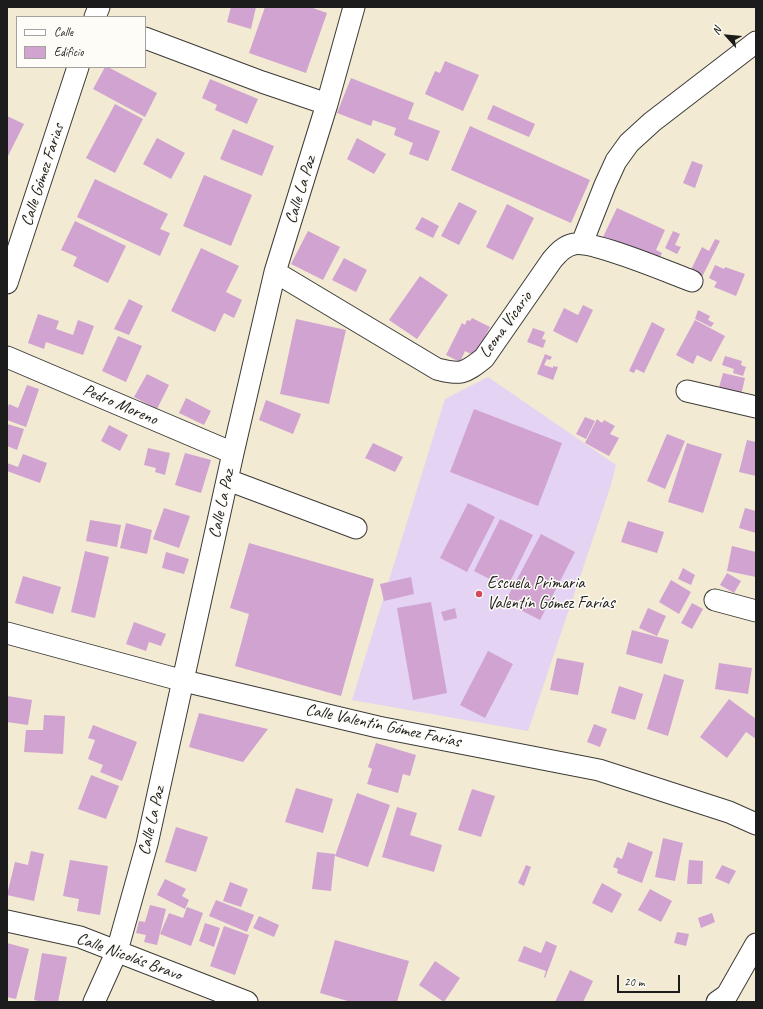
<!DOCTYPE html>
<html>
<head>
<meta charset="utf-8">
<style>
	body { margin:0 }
	#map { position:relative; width:763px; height:1009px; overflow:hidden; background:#f2ead3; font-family:Caveat,sans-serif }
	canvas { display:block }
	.frame { position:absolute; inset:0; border:8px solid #1c1c1c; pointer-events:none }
	.legend { position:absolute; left:16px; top:16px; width:130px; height:52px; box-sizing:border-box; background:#fdfcf7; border:1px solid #a3a29f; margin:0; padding:5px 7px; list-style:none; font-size:12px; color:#1c1c1c }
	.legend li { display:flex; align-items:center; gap:8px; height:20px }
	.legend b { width:20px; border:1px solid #a3a29f }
	.north { position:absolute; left:707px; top:16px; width:40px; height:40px; -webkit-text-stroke:3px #fdfcf7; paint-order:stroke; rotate:297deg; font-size:11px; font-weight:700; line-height:16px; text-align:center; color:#1c1c1c }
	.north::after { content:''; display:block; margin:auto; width:14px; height:18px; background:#1c1c1c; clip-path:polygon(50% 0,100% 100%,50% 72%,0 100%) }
	.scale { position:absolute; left:617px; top:975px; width:63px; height:18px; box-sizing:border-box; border:2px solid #1c1c1c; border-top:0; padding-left:5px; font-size:12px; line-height:14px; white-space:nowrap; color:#1c1c1c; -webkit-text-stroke:3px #fdfcf7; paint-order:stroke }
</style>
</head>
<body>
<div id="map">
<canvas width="763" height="1009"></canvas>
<div class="frame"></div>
<ul class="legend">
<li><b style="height:5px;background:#fff"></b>Calle</li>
<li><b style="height:11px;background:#d1a3d1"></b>Edificio</li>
</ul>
<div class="north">N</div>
<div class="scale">20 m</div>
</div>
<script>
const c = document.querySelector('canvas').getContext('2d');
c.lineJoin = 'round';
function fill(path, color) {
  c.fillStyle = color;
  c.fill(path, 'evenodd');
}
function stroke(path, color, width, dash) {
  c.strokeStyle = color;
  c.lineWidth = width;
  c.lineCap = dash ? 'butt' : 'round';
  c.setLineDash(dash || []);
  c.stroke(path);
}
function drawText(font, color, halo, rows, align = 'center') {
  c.font = font + ' Caveat,sans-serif';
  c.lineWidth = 3;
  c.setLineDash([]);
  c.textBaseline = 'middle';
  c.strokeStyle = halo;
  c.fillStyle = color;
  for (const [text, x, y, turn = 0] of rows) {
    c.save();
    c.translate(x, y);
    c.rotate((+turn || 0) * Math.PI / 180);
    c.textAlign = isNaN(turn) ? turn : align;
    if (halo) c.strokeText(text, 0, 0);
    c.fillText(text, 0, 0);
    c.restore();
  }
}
fill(new Path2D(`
	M488 377 616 465 610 488 528 731 352 700 445 399Z`), '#e4d3f2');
fill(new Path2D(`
	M231 7H256L251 29 227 22Z
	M265 7H310L327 13 306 73 249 53Z
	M445 61 479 75 463 111 425 94 435 71 440 73Z
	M105 67H108L157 93 145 117 93 89Z
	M351 78 414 103 408 119 440 131 428 161 409 154 413 143 394 135 396 128 373 120 371 126 337 113Z
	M210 79 258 99 247 124 215 110 217 105 202 98Z
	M115 104 143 119 115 173 86 158Z
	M493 105 535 124 529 137 487 119Z
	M7 116 24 124 7 158Z
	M470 126 590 180 571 223 451 170Z
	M233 129 274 146 262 176 220 159Z
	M157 138 185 153 171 179 143 164Z
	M357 138 386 154 374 174 347 159Z
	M692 161 703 165 695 188 683 183Z
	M204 175 252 195 231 246 183 226Z
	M95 179 168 214 160 229 170 233 160 256 77 217Z
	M459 202 477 211 459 245 441 236Z
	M507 204 534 218 513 260 486 247Z
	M617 208 665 230 656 250 662 253 657 263 603 237Z
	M422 217 439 226 433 238 415 229Z
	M75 221 126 246 108 283 73 266 77 257 61 250Z
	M308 231 340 247 323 280 291 264Z
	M673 231 680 234 675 245 681 247 677 254 665 248Z
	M715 239 720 241 701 279 689 274 702 247 709 251Z
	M201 248 239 266 226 292 242 300 234 318 224 313 215 332 171 311Z
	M344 258 367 270 356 292 332 280Z
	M715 265 724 269 725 267 745 274 736 296 714 287 717 282 709 278Z
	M420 276 448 295 417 339 389 320Z
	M129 299 143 306 129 335 114 329Z
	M583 305 593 310 577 343 553 331 564 308 578 315Z
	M698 310 710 316 708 320 714 323 711 327 695 319Z
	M38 314 59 321 56 329 73 335 78 320 94 326 83 355 46 342 44 349 28 343Z
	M472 318 490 327 475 356 465 351 460 362 446 355 462 323 465 325 467 320 470 321Z
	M296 319 346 330 329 404 280 394Z
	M695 320 725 336 711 362 697 355 693 364 676 355Z
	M652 322 665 329 644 373 636 369 634 373 629 371Z
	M533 328 545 332 542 339 546 340 543 348 527 342Z
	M118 336 142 346 126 382 102 371Z
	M545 354 552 357 550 360 547 359 544 365 553 368V366L558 367 553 380 537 374Z
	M725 356 742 361 741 365 746 367 743 376 733 373 734 369 722 365Z
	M723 373 745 378 740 400 717 395Z
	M147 374 169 385 157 409 134 397Z
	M27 385 39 389 26 427 7 420V410L9 404 18 408Z
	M186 398 211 411 204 425 179 413Z
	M266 400 301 414 293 434 259 420Z
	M474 409 562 443 538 506 450 472Z
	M585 417 595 421 586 439 576 434Z
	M597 419 602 423 604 420 615 426 610 434 619 438 609 456 585 443Z
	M7 424 24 429 17 450 7 446Z
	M109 425 128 435 120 451 101 441Z
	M667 434 685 441 665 489 647 481Z
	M747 440 756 442V476L739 472Z
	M373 443 403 457 395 472 365 458Z
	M687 443 722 454 703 513 668 502Z
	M148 448 170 453 165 475 155 472 156 468 144 465Z
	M185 453 211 460 201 493 175 485Z
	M23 454 47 463 40 483 7 471V463L18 467Z
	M468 503 495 517 467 572 440 558Z
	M164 508 190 516 179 548 153 539Z
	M745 508 756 511V533L739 528Z
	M500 519 533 535 507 588 474 571Z
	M90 520 121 525 117 547 86 541Z
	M628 521 664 532 657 553 621 542Z
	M126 523 152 530 147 554 120 548Z
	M541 534 575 552 540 620 505 602Z
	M249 543 374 579 341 696 235 666 249 614 230 608Z
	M732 546 756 552V577L727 571Z
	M85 551 109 557 95 618 71 612Z
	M166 552 189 559 184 574 162 568Z
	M683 568 695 575 691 585 678 579Z
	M727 573 741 581 734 593 720 585Z
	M23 576 61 587 53 614 15 603Z
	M411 577 414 594 384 601 380 584Z
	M671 580 691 592 679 614 659 602Z
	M431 602 447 693 413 700 397 608Z
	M692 603 703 609 692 629 681 623Z
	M455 608 457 618 444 621 441 612Z
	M648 608 666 616 657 636 639 628Z
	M134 622 166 634 161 646 149 642 146 651 126 644Z
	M632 630 669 640 662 664 626 654Z
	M488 651 513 664 485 718 460 705Z
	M557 658 584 663 578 695 550 690Z
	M719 663 752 668 748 694 715 689Z
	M664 674 684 680 668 736 647 729Z
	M619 686 643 694 635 720 611 713Z
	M7 696 32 700 28 725 7 722Z
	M729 699 756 719V739L746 732 727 758 700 737Z
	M199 713 268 729 243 762 189 747Z
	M44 715 65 716 63 754 24 752 26 730H43Z
	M594 724 607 729 600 747 587 742Z
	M93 725 137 742 122 781 100 772 103 765 88 759 95 740 88 738Z
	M376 743 416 755 410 776 403 774 398 793 367 784 372 769 368 767Z
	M91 775 119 786 106 819 78 809Z
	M296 788 333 799 323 833 285 822Z
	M472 789 495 796 481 837 458 830Z
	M357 793 390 805 368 867 335 856Z
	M397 807 417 813 410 835 442 845 434 872 382 857Z
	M176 827 208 837 196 872 165 862Z
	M663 838 683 843 675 881 655 877Z
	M628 842 653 852 642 883 617 873 618 869 613 867 617 857 622 859Z
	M31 851 44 854 34 901 7 895 15 862 28 865Z
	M317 852 335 854 331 891 312 889Z
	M70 860 108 866 100 915 77 911 79 899 63 896Z
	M689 860 703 861 702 884H687Z
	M526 865 531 867 524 886 518 883Z
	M722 865 736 871 729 884 715 878Z
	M165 879 186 889 182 896 189 900 185 909 157 895Z
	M230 882 248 889 241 907 223 901Z
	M602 883 622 894 612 913 592 903Z
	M650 889 672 901 661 922 638 910Z
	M216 900 254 915 247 932 209 916Z
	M150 905 166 909 157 945 144 942 146 935 136 933 139 921 145 922Z
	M187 907 203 913 191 946 160 934 169 913 183 918Z
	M712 913 715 922 701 928 698 918Z
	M259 916 279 925 274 937 253 928Z
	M205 923 220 928 214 947 199 941Z
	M224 926 249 935 235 975 210 966Z
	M677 932 689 934 686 946 674 943Z
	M335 940 409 961 397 1002H351L320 993Z
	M546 941 557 946 545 978 544 977 546 971 518 961 524 946 541 953Z
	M7 943 29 949 16 999 7 997Z
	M42 953 67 957 58 1002H42L34 1000Z
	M435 961 460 978 444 1002 419 985Z
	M570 970 593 981 583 1002H555Z`), '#d1a3d1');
const minor = new Path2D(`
	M95 17 99 7
	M145 38 262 82 327 104
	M582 243 605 185 616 161 629 143 652 122 756 42
	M275 272 437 369C461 375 464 374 484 358L552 260C558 253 564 246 574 244 593 240 670 273 692 281
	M7 283 78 67
	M7 357 233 453
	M687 391 756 407
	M228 480 356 528
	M715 600 756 611
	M7 633 184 681 378 727 599 770 729 812 756 824
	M7 921 80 937 247 1002
	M94 1002 117 951 147 844 233 453 275 272 327 104 354 7
	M717 1002 727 995 756 944`);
stroke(minor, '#3c3b37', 23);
stroke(minor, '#fff', 21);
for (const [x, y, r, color] of [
	[479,594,4,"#d1495b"]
]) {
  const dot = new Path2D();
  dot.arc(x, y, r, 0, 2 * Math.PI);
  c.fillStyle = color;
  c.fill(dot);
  stroke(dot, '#fdfcf7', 1.5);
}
drawText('17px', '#1c1c1c', '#fdfcf7', [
	["Calle Gómez Farias",43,175,-72],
	["Calle La Paz",301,190,-73],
	["Leona Vicario",506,325,-54],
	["Pedro Moreno",120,405,23],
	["Calle La Paz",222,504,-78],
	["Calle Valentín Gómez Farías",383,726,12],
	["Calle La Paz",152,821,-77],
	["Calle Nicolás Bravo",129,957,20]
]);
drawText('17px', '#1c1c1c', '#fdfcf7', [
	["Escuela Primaria",487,584],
	["Valentín Gómez Farías",487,604]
], 'left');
</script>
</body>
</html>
